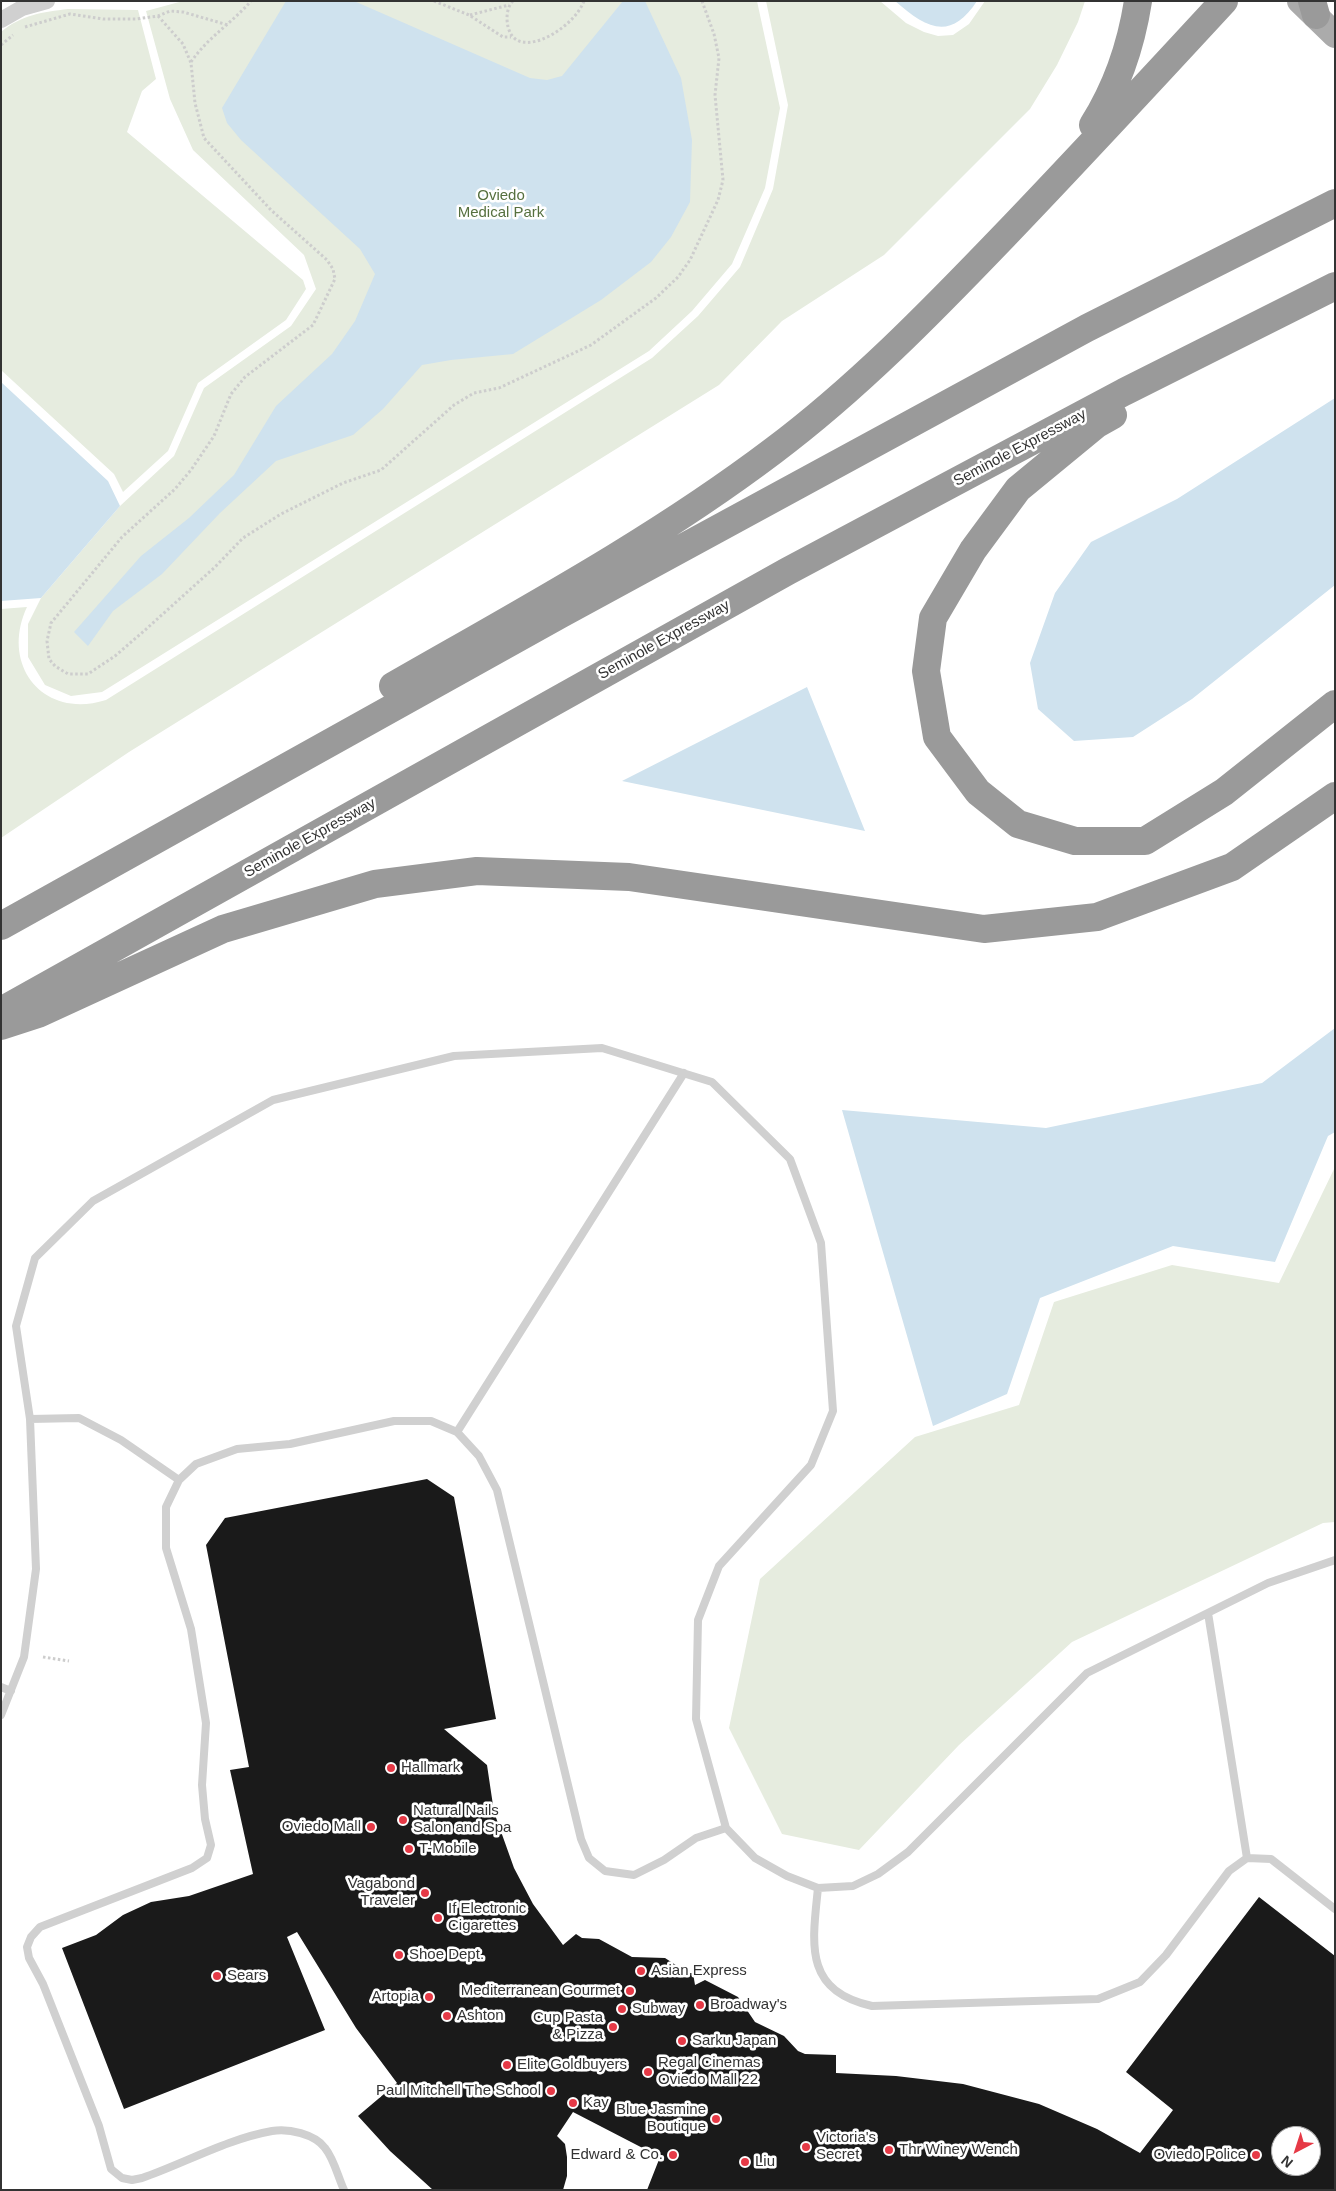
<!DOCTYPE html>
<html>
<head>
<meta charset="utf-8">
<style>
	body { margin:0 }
	#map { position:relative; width:1336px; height:2191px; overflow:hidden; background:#fff; font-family:Helvetica,sans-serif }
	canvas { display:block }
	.frame { position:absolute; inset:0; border:2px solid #333; pointer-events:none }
	.north { position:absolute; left:1271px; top:2126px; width:50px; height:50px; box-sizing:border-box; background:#fff; border:1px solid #adadad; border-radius:50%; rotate:220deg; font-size:14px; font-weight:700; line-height:20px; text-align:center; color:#333 }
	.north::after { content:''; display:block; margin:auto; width:18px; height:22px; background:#e63946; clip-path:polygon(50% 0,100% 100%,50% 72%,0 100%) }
</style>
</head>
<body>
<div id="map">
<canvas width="1336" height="2191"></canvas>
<div class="frame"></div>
<div class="north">N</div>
</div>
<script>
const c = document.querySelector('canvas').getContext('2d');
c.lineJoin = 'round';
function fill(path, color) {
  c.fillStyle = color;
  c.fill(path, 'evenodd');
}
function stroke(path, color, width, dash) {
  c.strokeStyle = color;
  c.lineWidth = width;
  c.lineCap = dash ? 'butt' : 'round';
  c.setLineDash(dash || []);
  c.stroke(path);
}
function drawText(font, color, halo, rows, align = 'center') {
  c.font = font + ' Helvetica,sans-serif';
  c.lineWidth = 5;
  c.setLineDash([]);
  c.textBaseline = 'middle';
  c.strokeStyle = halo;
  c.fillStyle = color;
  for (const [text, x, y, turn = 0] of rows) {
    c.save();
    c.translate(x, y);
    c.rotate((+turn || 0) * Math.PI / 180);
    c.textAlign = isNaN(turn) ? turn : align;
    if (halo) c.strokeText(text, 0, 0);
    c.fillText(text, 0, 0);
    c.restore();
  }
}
fill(new Path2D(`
	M183 1H757L780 108 765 188 732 264 692 311 649 351 102 692 71 696 45 685 28 657V624L41 598 120 506 174 456 204 388 291 326 316 289 304 255 193 150 170 99 146 11Z
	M766 1H880L906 23 924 32 938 36 953 35 969 24 985 1H1085L1078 22 1057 65 1030 109 884 255 782 321 719 385 129 752 1 838V609L27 607C0 664 42 720 106 700L652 358 698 316 740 267 773 189 788 105Z
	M68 9 138 10 156 79 142 91 127 132 303 280 306 289 286 320 198 383 168 451 123 492 114 474 1 370V32C21 15 43 12 68 9Z
	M1335 1167V1522L1323 1523 1072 1642 959 1745 859 1850 782 1834 729 1728 760 1579 915 1437 1019 1405 1054 1302 1172 1265 1279 1283Z`), '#e6ecdf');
fill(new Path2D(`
	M286 1H354L530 78 547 80 562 76 623 1H645L681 78 692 140 690 202 671 237 651 262 601 300 513 354 451 360 422 365 383 409 353 435 276 461 220 513 162 574 113 611 88 646 74 632 141 556 189 518 234 475 276 406 332 354 355 321 375 274 360 249 241 140 227 123 222 108Z
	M895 1H977C950 42 926 28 895 1Z
	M1 382 108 481 120 506 41 598 1 601Z
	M1335 398V585L1192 699 1133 737 1074 741 1038 709 1030 663 1055 593 1091 542 1177 499Z
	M807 687 865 831 622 781Z
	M1335 1028V1132L1328 1136 1275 1262 1173 1246 1040 1298 1007 1394 933 1426 842 1110 1046 1128 1262 1083Z`), '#cfe2ee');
fill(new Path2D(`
	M427 1479 454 1497 496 1719 444 1729 487 1765 494 1812 514 1868 533 1904 563 1945 576 1934 582 1938 599 1939 632 1957 665 1958 688 1973H693L695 1985 705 1980 738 1997 755 2022 784 2036 798 2051 805 2054 836 2055V2073L896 2076 963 2084 1039 2104 1097 2129 1140 2153 1173 2110 1126 2072 1259 1897 1335 1956V2190H647L660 2157 573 2112 557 2136 565 2144 567 2157V2176L563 2190H433L390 2151 358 2116 397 2083 356 2028 297 1932 287 1937 325 2030 124 2109 62 1948 96 1935 123 1915 151 1902 189 1896 253 1874 230 1770 249 1767 206 1545 225 1518ZM1281 2136H1311V2166H1281Z`), '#1a1a1a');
stroke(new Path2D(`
	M434 1 469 15 503 37H511
	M513 1C508 6 507 13 507 19 509 67 573 31 584 1
	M470 15 509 5
	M158 16 183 44 191 63 195 103 204 138 271 210 327 260 333 269 335 279 313 325 245 377 231 394 214 436 191 470 175 489 122 537 51 623 47 641 49 659 55 666 68 674H88L115 656 144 631 215 567 243 538 281 514 343 483 381 470 454 405 474 393 499 388 591 345 656 298 678 277 690 260 718 200 723 180 715 95 719 58 714 34 702 1
	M25 27 70 14 103 19H136L158 16 170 11 183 12 228 25
	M1 45 13 35
	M191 62C208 37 231 24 251 1
	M43 1657 69 1661`), '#cdcdcd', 3, [2.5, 2.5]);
stroke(new Path2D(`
	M30 1419 79 1418 121 1440 179 1480
	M457 1432 684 1073
	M1208 1613 1247 1858
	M1 1687 11 1691
	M1 1715 24 1657 36 1569 30 1419 16 1326 35 1258 93 1201 273 1100 454 1056 602 1048 712 1082 790 1159 821 1243 833 1411 811 1465 719 1566 698 1620 696 1719 726 1828 755 1858 787 1876 818 1888 853 1886 878 1874 908 1852 1087 1673 1268 1583 1335 1560
	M818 1888C812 1945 804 1991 872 2006L1098 1999 1140 1982 1166 1955 1229 1871 1247 1858 1271 1859 1335 1909
	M344 2190C338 2177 334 2159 325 2148 315 2134 288 2128 272 2131 227 2139 185 2163 142 2178L132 2180 122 2178 111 2169 99 2126 43 1984 29 1958 27 1947 31 1937 40 1927 192 1868 207 1858 211 1845 205 1819 202 1785 206 1723 191 1629 166 1548V1507L179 1480 196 1464 237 1449 290 1444 394 1421H431L457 1432 479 1456 497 1490 581 1839 589 1858 605 1871 634 1875 664 1860 696 1838 726 1828`), '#d0d0d0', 8);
stroke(new Path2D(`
	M1 20 22 8 47 1`), '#d0d0d0', 16);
stroke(new Path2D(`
	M1300 1 1335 35`), '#ababab', 26);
stroke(new Path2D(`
	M1312 1 1316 15
	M1093 125C1117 87 1131 46 1138 1
	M1113 415 1097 424 1018 489 973 550 933 618 926 671 937 737 978 792 1018 824 1075 841H1145L1224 792 1335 704
	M393 686C522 612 654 541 773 451 857 388 931 312 1004 236 1078 159 1151 80 1224 1
	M1 926 561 614 1087 328 1335 203
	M1 1011 788 571 1124 392 1335 286
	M1 1026 38 1014 223 929 375 884 477 871 629 877 984 929 1097 917 1232 867 1335 796`), '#9a9a9a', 28);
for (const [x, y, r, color] of [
	[391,1768,5,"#e63946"],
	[403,1820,5,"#e63946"],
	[371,1827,5,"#e63946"],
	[409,1849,5,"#e63946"],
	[425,1893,5,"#e63946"],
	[438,1918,5,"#e63946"],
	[399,1955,5,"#e63946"],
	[641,1971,5,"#e63946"],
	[217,1976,5,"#e63946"],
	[630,1991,5,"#e63946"],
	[429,1997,5,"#e63946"],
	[700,2005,5,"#e63946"],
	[622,2009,5,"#e63946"],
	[447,2016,5,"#e63946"],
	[613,2027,5,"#e63946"],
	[682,2041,5,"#e63946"],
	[507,2065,5,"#e63946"],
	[648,2072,5,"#e63946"],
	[551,2091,5,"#e63946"],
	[573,2103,5,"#e63946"],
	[716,2119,5,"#e63946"],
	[806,2147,5,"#e63946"],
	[889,2150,5,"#e63946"],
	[673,2155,5,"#e63946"],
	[1256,2155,5,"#e63946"],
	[745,2162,5,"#e63946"]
]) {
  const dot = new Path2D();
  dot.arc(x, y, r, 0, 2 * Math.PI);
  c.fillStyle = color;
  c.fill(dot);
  stroke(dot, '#fff', 2);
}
drawText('15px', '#56703f', '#fff', [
	["Oviedo",501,196],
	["Medical Park",501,213]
]);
drawText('15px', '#333', '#fff', [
	["Seminole Expressway",1020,448,-28],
	["Seminole Expressway",664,640,-29],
	["Seminole Expressway",310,838,-29]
]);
drawText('15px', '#333', '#fff', [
	["Hallmark",401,1768],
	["Natural Nails",413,1811],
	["Salon and Spa",413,1828],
	["Oviedo Mall",361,1827,"right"],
	["T-Mobile",419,1849],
	["Vagabond",415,1884,"right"],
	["Traveler",415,1901,"right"],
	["If Electronic",448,1909],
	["Cigarettes",448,1926],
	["Shoe Dept.",409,1955],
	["Asian Express",651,1971],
	["Sears",227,1976],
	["Mediterranean Gourmet",620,1991,"right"],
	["Artopia",419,1997,"right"],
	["Broadway's",710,2005],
	["Subway",632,2009],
	["Ashton",457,2016],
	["Cup Pasta",603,2018,"right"],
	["& Pizza",603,2035,"right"],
	["Sarku Japan",692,2041],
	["Regal Cinemas",658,2063],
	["Oviedo Mall 22",658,2080],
	["Elite Goldbuyers",517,2065],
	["Paul Mitchell The School",541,2091,"right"],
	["Kay",583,2103],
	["Blue Jasmine",706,2110,"right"],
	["Boutique",706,2127,"right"],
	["Victoria's",816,2138],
	["Secret",816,2155],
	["Thr Winey Wench",899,2150],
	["Edward & Co.",663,2155,"right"],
	["Oviedo Police",1246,2155,"right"],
	["Liu",755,2162]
], 'left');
</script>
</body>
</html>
